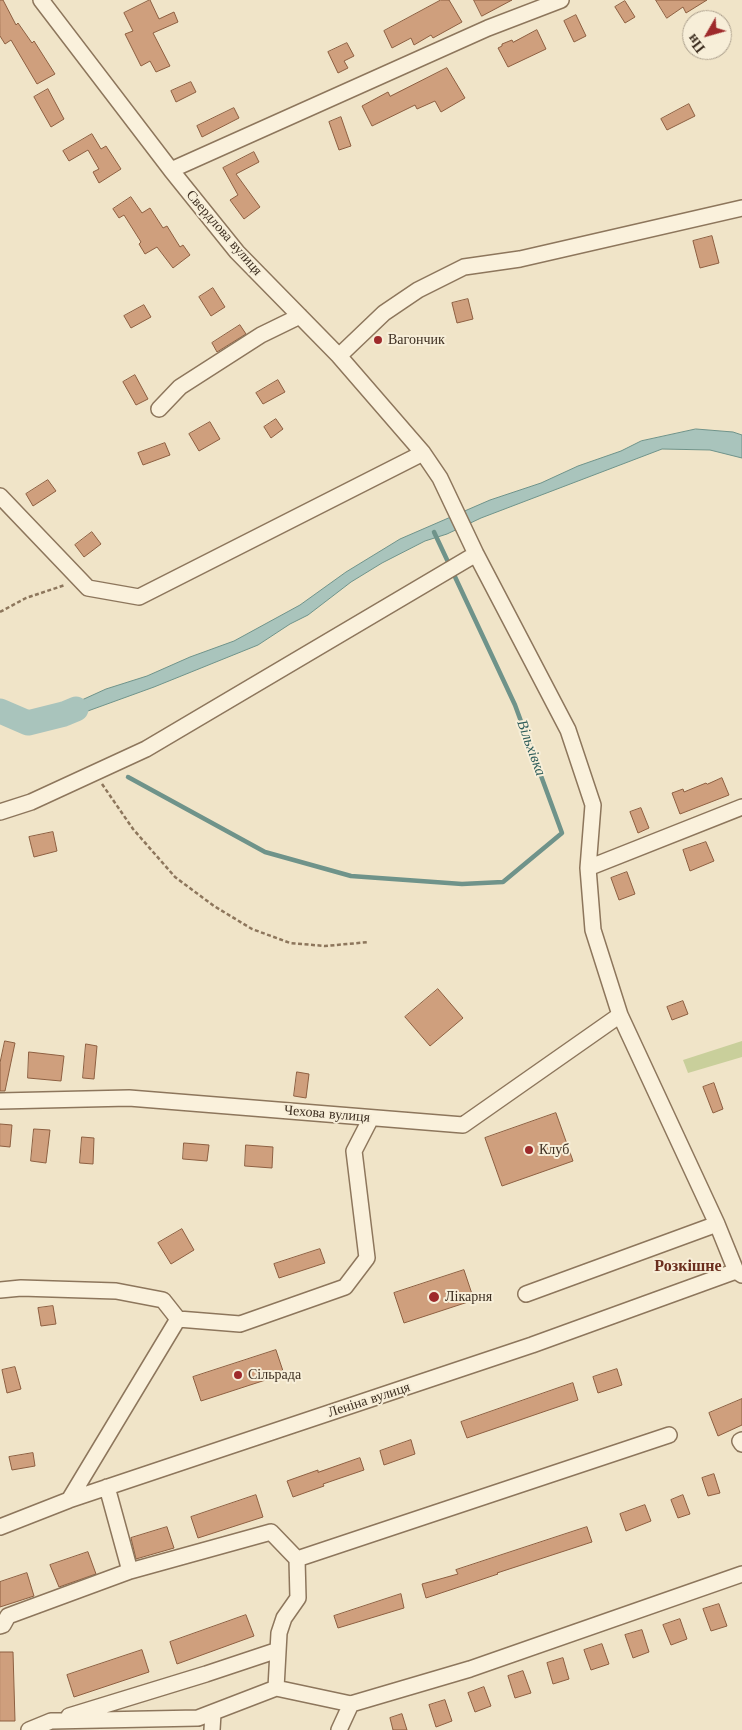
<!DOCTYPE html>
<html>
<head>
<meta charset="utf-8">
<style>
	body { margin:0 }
	#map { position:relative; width:742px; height:1730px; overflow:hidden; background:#f0e4c8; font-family:"Libre Baskerville",serif }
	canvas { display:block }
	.north { position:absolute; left:682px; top:10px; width:50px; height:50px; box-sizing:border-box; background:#f7eed8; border:1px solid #ada18e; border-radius:50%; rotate:232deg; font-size:14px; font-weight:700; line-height:20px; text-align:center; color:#3d2e20 }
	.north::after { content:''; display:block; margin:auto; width:18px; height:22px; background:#9e2a2b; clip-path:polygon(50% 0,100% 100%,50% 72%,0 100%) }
</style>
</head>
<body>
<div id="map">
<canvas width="742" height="1730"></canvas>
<div class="north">Пн</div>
</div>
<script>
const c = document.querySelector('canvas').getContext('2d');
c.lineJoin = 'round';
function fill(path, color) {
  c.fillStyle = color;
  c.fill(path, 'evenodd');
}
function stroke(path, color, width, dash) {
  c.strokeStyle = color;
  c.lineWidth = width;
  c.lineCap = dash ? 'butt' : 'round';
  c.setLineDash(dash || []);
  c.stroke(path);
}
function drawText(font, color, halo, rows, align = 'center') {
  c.font = font + ' "Libre Baskerville",serif';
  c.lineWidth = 4;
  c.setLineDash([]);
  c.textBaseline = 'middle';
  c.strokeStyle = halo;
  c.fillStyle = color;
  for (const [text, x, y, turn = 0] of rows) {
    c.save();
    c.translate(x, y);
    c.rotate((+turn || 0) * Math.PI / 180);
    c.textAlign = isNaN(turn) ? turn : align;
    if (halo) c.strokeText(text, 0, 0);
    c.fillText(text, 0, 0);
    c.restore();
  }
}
fill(new Path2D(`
	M742 1041V1057L688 1073 683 1060Z`), '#c9cf9b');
const water = new Path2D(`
	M696 429 733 432 742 435V458L710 450 662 449 481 518 447 534 425 541 382 563 351 582 308 615 290 624 258 645 154 687 63 720 43 725 42 715 73 704 106 689 147 676 190 657 234 641 300 605 346 572 400 539 490 500 541 483 578 466 621 451 641 441Z`);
fill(water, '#a9c4bc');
stroke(water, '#6f938a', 1);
stroke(new Path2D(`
	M128 777 265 852 351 876 462 884 503 882 562 833 515 705 434 532`), '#6f938a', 4.5);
stroke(new Path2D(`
	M0 711 28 723 64 714 76 709`), '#a9c4bc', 25);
const building = new Path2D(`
	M0 0H3L16 25 18 23 32 43 34 41 55 74 37 84 11 40 5 44 0 36Z
	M150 0 159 19 174 12 178 22 153 33 170 66 156 72 150 61 141 66 125 34 133 31 124 13Z
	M441 0H449L462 22 433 38 431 35 414 45 411 38 392 48 384 31Z
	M474 0H512L482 16Z
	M656 0H707L686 13 683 7 667 18Z
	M625 1 635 17 625 23 615 7Z
	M576 15 586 36 574 42 564 21Z
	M537 30 546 49 508 67 498 48 502 46V44L512 40 513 42Z
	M347 43 354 56 344 61 348 68 338 73 328 52Z
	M447 68 465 98 441 112 435 101 417 109 415 105 372 126 362 106 388 92 390 96Z
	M191 82 196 92 176 102 171 91Z
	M48 89 64 119 51 127 34 97Z
	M689 104 695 116 667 130 661 119Z
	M234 108 239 118 202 137 197 126Z
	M341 117 351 146 339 150 329 122Z
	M92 134 101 149 106 146 121 169 99 183 93 172 99 169 88 150 69 161 63 151Z
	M254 152 259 162 236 174 260 207 244 219 230 200 238 195 223 168Z
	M131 197 142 213 150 208 163 228 167 226 180 247 183 245 190 255 173 268 157 247 145 254 139 244 141 242 124 215 119 218 113 209Z
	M712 236 719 263 700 268 693 241Z
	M213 288 225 307 211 316 199 297Z
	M468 299 473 319 457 323 452 303Z
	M144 305 151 317 131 328 124 316Z
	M240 325 246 334 217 352 212 343Z
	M135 375 148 399 136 405 123 382Z
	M278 380 285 392 263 404 256 393Z
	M276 419 283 429 271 438 264 427Z
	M210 422 220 439 199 451 189 434Z
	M165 443 170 455 143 465 138 453Z
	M48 480 56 491 33 506 26 494Z
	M92 532 101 544 84 557 75 545Z
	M722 778 729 795 680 814 672 793 683 789 684 792 706 783 707 784Z
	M641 808 649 828 638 833 630 812Z
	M53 832 57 851 34 857 29 837Z
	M706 842 714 861 690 871 683 850Z
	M627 872 635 894 619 900 611 878Z
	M438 989 463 1018 430 1046 405 1017Z
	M683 1001 688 1014 672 1020 667 1007Z
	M5 1041 15 1043 5 1091H0V1063Z
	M86 1044 97 1046 94 1079 83 1078Z
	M29 1052 64 1056 61 1081 28 1078Z
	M297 1072 309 1074 306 1098 294 1096Z
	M714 1083 723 1109 713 1113 703 1087Z
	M556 1113 573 1161 502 1186 485 1138Z
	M0 1124 12 1125 10 1147 0 1146Z
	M34 1129 50 1130 46 1163 31 1161Z
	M82 1137 94 1138 93 1164 80 1163Z
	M184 1143 209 1145 207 1161 183 1159Z
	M246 1145 273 1147 272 1168 245 1166Z
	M182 1229 194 1250 171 1264 158 1243Z
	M320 1249 325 1263 279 1278 274 1264Z
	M464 1270 474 1300 404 1323 394 1293Z
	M53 1306 56 1324 41 1326 38 1308Z
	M276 1350 284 1374 201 1401 193 1377Z
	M15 1367 21 1389 7 1393 2 1370Z
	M617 1369 622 1385 598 1393 593 1377Z
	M573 1383 578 1400 467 1438 461 1422Z
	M742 1399V1425L718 1436 709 1413Z
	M411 1440 415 1454 384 1465 380 1451Z
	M33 1453 35 1466 12 1470 9 1457Z
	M360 1458 364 1470 323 1484 324 1486 293 1497 287 1481 318 1470V1472Z
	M714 1474 720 1493 708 1496 702 1478Z
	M256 1495 263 1517 198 1538 191 1517Z
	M683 1495 690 1514 678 1518 671 1500Z
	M645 1505 651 1521 626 1531 620 1514Z
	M167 1527 174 1548 136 1559 131 1538Z
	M587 1527 592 1542 497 1573 498 1574 426 1598 422 1584 458 1574 456 1570Z
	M88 1552 96 1574 59 1587 50 1565Z
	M27 1573 34 1596 0 1607V1582Z
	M401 1594 404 1608 338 1628 334 1616Z
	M719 1604 727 1626 711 1631 703 1609Z
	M246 1615 254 1636 177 1664 170 1642Z
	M680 1619 687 1639 671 1645 663 1625Z
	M642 1630 649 1652 633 1658 625 1635Z
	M602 1644 609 1664 591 1670 584 1650Z
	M142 1650 149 1672 74 1697 67 1675Z
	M0 1652H13L15 1721H0Z
	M563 1658 569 1679 553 1684 547 1663Z
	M523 1671 531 1693 515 1698 508 1676Z
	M484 1687 491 1706 475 1712 468 1693Z
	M445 1700 452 1721 436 1727 429 1705Z
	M402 1714 407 1730H393L390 1718Z`);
fill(building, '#cf9f7d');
stroke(building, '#8d5f41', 1);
const minor = new Path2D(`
	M41 0 171 170 237 252 339 356 423 453 440 478 476 554 568 730 593 805 588 868 593 930 620 1015 717 1224 736 1271 742 1275
	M171 170 488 28 561 0
	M339 356 384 313 418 290 464 267 520 259 742 208
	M159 409 180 387 261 335 300 316
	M0 496 88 588 139 597 423 453
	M0 812 31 802 146 749 476 554
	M588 868 742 807
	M0 1101 129 1098 463 1125 620 1015
	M0 1290 21 1288 116 1291 163 1300 178 1319 69 1500
	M526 1294 717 1224
	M178 1319 240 1324 345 1287 367 1258 354 1151 371 1118
	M742 1440 740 1441 742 1444
	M107 1487 130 1571 271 1532 297 1559 669 1435
	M0 1527 69 1500 532 1345 736 1271
	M0 1626 3 1625 8 1616 130 1571
	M276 1688 279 1633 284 1618 298 1598 297 1559
	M69 1716 206 1674 278 1650
	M29 1730 51 1721 198 1718 276 1688 351 1704
	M212 1730 213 1713
	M339 1730 351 1704 470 1669 742 1574`);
stroke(minor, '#8d765c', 18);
stroke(new Path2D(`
	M0 612 26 598 65 585
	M102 784 133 829 175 877 214 906 252 929 290 943 325 946 369 942`), '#8d765c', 2.5, [4, 2.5]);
stroke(minor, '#faf1dc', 15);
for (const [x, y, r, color] of [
	[378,340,5,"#9e2a2b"],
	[529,1150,5,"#9e2a2b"],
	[434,1297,6,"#9e2a2b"],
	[238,1375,5,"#9e2a2b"]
]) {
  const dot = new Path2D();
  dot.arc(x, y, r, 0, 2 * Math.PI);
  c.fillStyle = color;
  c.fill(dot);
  stroke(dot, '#f7eed8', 2);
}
drawText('14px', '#3d2e20', '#f7eed8', [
	["Свердлова вулиця",224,233,49],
	["Чехова вулиця",327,1114,5],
	["Леніна вулиця",369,1400,-18]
]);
drawText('14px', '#3d2e20', '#f7eed8', [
	["Вагончик",388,340],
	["Клуб",539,1150],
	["Лікарня",445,1297],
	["Сільрада",248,1375]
], 'left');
drawText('italic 15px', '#2f5d5a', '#f7eed8', [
	["Вільхівка",531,748,70]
]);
drawText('bold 16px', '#6b2e1e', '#f7eed8', [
	["Розкішне",688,1266]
]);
</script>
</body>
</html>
